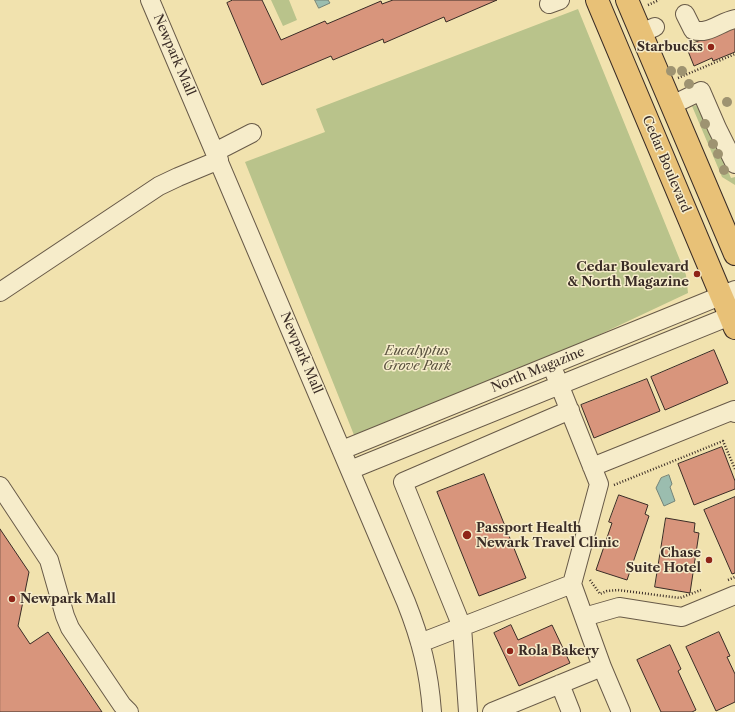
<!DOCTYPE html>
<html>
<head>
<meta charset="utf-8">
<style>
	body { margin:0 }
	canvas { display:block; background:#f1e2ae }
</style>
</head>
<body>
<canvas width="735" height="712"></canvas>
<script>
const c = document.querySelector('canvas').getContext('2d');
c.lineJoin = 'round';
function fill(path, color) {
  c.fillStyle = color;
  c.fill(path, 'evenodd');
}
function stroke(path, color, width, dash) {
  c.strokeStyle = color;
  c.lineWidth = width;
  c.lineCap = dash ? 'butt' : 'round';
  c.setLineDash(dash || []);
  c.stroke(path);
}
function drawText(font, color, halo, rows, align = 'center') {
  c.font = font + ' "Libre Caslon Text",serif';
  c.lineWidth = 3;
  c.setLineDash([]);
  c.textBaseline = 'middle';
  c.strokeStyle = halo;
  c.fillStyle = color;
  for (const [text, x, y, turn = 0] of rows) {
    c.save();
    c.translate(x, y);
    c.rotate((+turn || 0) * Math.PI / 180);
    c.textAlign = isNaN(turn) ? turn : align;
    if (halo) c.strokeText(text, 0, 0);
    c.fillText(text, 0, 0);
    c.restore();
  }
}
fill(new Path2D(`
	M271 0H289L297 20 283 26Z
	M578 9 686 275 688 293 554 356 354 435 245 162 325 132 316 109Z
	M697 105 703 112 731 178 735 177V185L722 177 692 106Z`), '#b9c38b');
const water = new Path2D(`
	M315 0H328L330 3 319 8Z
	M669 475 672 484 670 487 675 501 664 506 656 488 661 478Z`);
fill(water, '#9bbdaf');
stroke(water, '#748378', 1);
const building = new Path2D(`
	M233 0H262L281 40 325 21 327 24 381 1 382 4 393 0H497L446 22 444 17 384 43 383 39 333 60 331 56 262 85 227 3Z
	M735 28V52L713 61 712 58 694 66 686 46Z
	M714 350 728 383 665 410 651 377Z
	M647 379 660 411 594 438 581 405Z
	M722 447 735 481V489L694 505 678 464Z
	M484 474 526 578 479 596 437 492Z
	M619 495 648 505 645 514 649 516 627 580 596 570 612 523 609 522Z
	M735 497V573L732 574 704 510Z
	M666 518 695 523 694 532 699 533 690 593 655 587Z
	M0 529 29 572 18 626 30 644 48 632 102 712H0Z
	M511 625 518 640 552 625 570 663 519 686 494 633Z
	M719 632 730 656 727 657 735 674V702L716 711 686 647Z
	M670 645 681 669 678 671 696 710 692 712H661L637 660Z`);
fill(building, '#d8957c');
stroke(building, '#3a2c26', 1);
const minor = new Path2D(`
	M150 0 406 602C421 640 429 671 432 712
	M549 4 560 0
	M685 14 693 30C708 35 720 22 735 19
	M641 33 655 27
	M672 105 701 91 717 128 735 164
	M215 152 252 133
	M0 292 159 186 178 177 219 160
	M555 374 599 484 572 584 602 667 621 712
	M342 450 735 290
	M592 467 734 410 735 413
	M350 470 735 314
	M0 486 49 560 65 616 70 628 122 705 129 712
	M584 617 619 607 682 617 735 595
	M420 643 572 584
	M560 684 571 712
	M468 712 462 627 403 482 570 410
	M492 712 602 667`);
const major = new Path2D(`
	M597 0 735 328
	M627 0 735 254`);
stroke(minor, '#685a48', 20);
stroke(major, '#3a2c26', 24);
stroke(new Path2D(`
	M648 5 659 0
	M668 51 682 45 684 49 686 48
	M678 78 735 54
	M614 485 723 441 735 469
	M590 580 600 594 607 591 618 590 680 598 701 590
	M728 580 735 577`), '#3a2c26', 2.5, [1, 2]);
stroke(minor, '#f6ecca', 18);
stroke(major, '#e8c177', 22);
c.fillStyle = '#9e9371';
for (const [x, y] of [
	[671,71],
	[682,71],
	[689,84],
	[727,102],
	[705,124],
	[713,144],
	[718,154],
	[724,170]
]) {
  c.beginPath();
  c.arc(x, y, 5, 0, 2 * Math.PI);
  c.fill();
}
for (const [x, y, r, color] of [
	[711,47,4,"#8f2418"],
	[697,274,4,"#8f2418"],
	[467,535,5,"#8f2418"],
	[709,560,4,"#8f2418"],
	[12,599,4,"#8f2418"],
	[510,651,4,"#8f2418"]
]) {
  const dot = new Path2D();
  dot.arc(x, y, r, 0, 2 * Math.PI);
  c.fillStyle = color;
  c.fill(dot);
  stroke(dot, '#f6ecca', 1.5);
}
drawText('bold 13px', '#3a2c26', '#f6ecca', [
	["Starbucks",703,47],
	["Cedar Boulevard",689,267],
	["& North Magazine",689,282],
	["Passport Health",476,528,"left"],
	["Newark Travel Clinic",476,543,"left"],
	["Chase",701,553],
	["Suite Hotel",701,568],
	["Newpark Mall",20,599,"left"],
	["Rola Bakery",518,651,"left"]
], 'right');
drawText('13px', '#3a2c26', '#f6ecca', [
	["Newpark Mall",174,55,67],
	["Cedar Boulevard",666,164,67],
	["Newpark Mall",301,353,67],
	["North Magazine",538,370,-22]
]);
drawText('italic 13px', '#5a523f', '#f6ecca', [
	["Eucalyptus",417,351],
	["Grove Park",417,366]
]);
</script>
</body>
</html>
